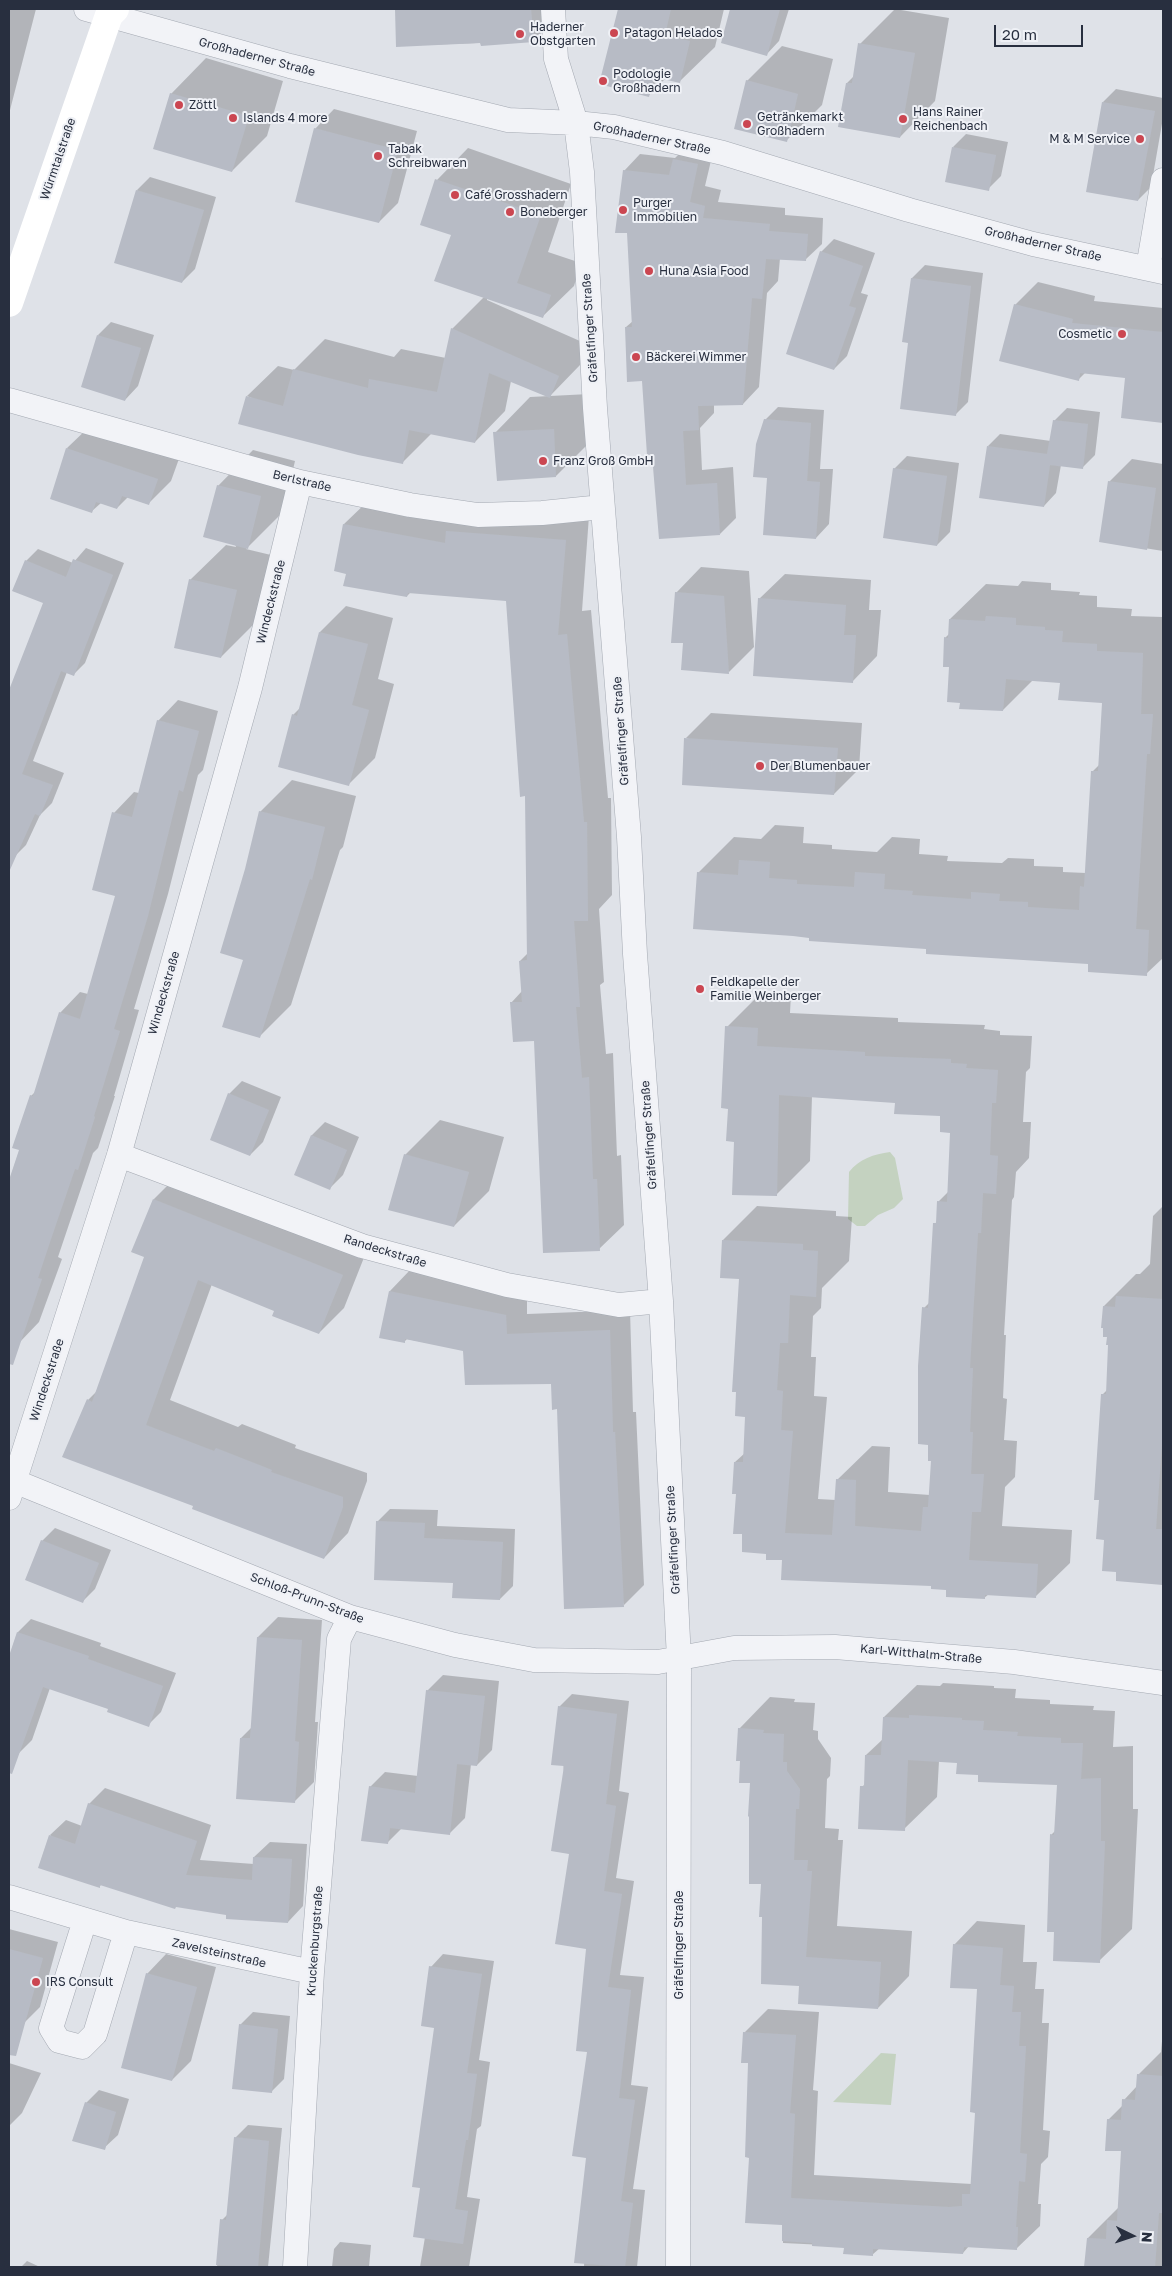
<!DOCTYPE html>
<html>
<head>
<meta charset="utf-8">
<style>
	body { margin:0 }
	#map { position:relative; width:1172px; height:2276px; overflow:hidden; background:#dfe2e8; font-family:"Golos Text",sans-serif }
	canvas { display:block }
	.frame { position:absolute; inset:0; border:10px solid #282f3f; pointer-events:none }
	.north { position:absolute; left:1107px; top:2211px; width:50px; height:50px; -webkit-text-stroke:4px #eff1f6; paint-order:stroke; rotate:94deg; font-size:14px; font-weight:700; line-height:20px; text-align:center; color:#282f3f }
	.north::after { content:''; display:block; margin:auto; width:18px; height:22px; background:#282f3f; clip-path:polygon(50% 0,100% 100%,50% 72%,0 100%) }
	.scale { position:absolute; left:994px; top:25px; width:89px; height:22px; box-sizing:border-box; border:2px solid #282f3f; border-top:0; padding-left:6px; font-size:15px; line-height:18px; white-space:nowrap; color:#282f3f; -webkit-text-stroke:4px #eff1f6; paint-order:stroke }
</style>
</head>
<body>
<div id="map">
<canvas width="1172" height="2276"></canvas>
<div class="frame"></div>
<div class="north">N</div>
<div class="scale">20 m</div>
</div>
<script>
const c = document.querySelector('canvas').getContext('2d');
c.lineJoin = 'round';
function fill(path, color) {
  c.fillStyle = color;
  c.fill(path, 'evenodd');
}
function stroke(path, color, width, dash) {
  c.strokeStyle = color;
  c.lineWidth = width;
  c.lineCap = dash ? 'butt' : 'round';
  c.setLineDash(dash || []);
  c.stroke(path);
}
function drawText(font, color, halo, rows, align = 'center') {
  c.font = font + ' "Golos Text",sans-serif';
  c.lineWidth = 4;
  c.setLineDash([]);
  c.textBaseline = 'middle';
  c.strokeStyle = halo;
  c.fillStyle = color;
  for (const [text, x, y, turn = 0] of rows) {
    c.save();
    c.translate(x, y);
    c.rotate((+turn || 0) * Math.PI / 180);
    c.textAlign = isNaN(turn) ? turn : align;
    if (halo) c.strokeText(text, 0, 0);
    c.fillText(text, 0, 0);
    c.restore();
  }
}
fill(new Path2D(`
	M890 1152 895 1158 903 1199 894 1208 878 1215 865 1226H857L848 1219 849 1172C859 1159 874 1154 890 1152Z
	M881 2053 896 2054 891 2105 833 2102Z`), '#c4d2c0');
fill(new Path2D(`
	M9 9H36L9 114Z
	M396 9H549L550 24 533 41 397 46Z
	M619 9H724L715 47 679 82 666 78 648 96 600 83Z
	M732 9H789L779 41 766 55 722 42Z
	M895 9 949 18 935 101 900 137 847 83 854 76 860 44Z
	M782 46 833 59 822 105 786 141 747 81Z
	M206 58 283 81 267 136 232 171 171 94Z
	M1116 89 1163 98V118L1151 187 1138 200 1103 102Z
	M334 109 417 131 398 203 379 222 315 129Z
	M966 134 1008 142 1001 176 988 189 953 147Z
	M690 143 714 148 705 186 721 190 718 202 785 208V215L823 218 822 244 805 260 780 258 778 281 767 293 759 387 743 404 714 405V413L700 428 702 470 733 467 736 518 720 534 654 453 644 380 626 327 633 321 624 171 640 154 675 158Z
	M468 148 571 184 548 252 581 263 574 286 542 317 487 298V300L589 345 580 365 550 396 589 394 591 441 556 476 495 433 530 397 550 396 511 381 505 411 475 442 432 433 402 463 247 396 278 366 294 370 325 339 394 357 401 349 446 358 452 329 484 297 453 235 437 180Z
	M150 177 216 197 195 269 182 282 137 190Z
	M834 239 875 253 861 293 868 295 847 356 834 369 821 252Z
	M925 265 983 273 968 402 955 415 910 342 912 278Z
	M1038 282 1095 296 1094 301 1163 308V421L1122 417 1126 376 1086 372 1078 380 1015 305Z
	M111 322 154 335 138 386 125 400 98 335Z
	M778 407 824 410 820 469H833L829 524 816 538 768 477 765 420Z
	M1067 408 1100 412 1095 455 1083 467 1061 465 1056 493 1044 506 988 446 1000 434 1051 441 1054 421Z
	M90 426 180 456 171 481 148 504 128 497 117 508 101 503 92 511 67 448Z
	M253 450 295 461 283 512 246 549 271 555 256 622 221 657 190 580 226 545 236 547 218 486Z
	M907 456 959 463 950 532 937 545 894 469Z
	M1132 459 1163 464V551L1100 541 1109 482Z
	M369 500 589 516 582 611 591 610 608 798H611L612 895 599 909 604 982 600 985 606 1054 613 1053 617 1156 621 1155 624 1225 599 1249 535 1039 511 1003 522 991 520 961 528 953 527 795 507 600 411 592 407 596 348 573 344 524Z
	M86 548 124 563 85 663 73 675 67 672 33 761 64 773 52 803 40 815 26 845 14 857 9 855V815L11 809 9 808V693L44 603 26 561 38 549 73 563Z
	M701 567 749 571 754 647 729 672 684 642 676 593Z
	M785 574 871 580 869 610H881L877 656 852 682 759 599Z
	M1022 581 1051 583V590L1080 592 1079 595 1097 596V607L1132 609 1131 616 1163 617V958L1146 974 1090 963 810 937 698 873 734 837 761 839 775 825 804 827 803 843 832 845V849L877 852 892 837 920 839 919 854 948 856 947 861 1002 863 1008 858 1034 859V866L1063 867V872L1086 873 1093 771 1100 764 1104 702 1061 681 1034 679 1003 710 961 702 950 666 945 638 949 634 950 619 986 584 1018 586Z
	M346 606 393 618 378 679 394 684 375 758 348 785 293 715 301 707 320 632Z
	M178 700 218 711 203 770 198 775 168 894 134 1009 139 1010 114 1096H115L98 1148 93 1153 58 1257 62 1259 39 1322 19 1343 9 1339V1184L21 1150 31 1096 36 1091 60 1013 80 992 88 994 116 895 114 813 134 792 139 793 158 721Z
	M711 713 862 723 859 769 834 794 686 738Z
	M292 780 356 796 343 847 340 850 291 1005 259 1037 245 959 247 870 260 812Z
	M761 993 791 994 790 1013 898 1018V1022L985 1025 984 1029 1000 1031V1035L1032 1036 1030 1068 1026 1072 1023 1122H1031L1029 1158 1016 1172 1014 1197 1012 1200 1004 1335H1006L1003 1398 1007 1399 1004 1440 1017 1441 1015 1477 1005 1487 1002 1526 1072 1530 1070 1563 1035 1597 989 1594 984 1598 932 1585 783 1559 767 1553 744 1533 737 1493 735 1462 745 1453 746 1415 740 1278 723 1240 757 1206 836 1211V1216L852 1217 849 1261 822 1288 821 1308 813 1316 811 1357H816L814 1396 827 1397 818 1499 836 1500 837 1480 872 1446 890 1447 888 1492 930 1495 932 1460 924 1308 930 1302 935 1224 937 1221 938 1202 948 1192 952 1132 941 1115 896 1102 812 1096 810 1161 776 1195 735 1141 729 1108 727 1027Z
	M242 1081 281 1097 263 1142 250 1155 229 1094Z
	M440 1120 504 1137 489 1191 454 1226 405 1155Z
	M325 1122 359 1137 343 1175 330 1188 296 1174 312 1135Z
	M178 1175 367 1250 344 1308 319 1333 275 1310 212 1284 170 1400 238 1427 242 1424 296 1445 295 1448 367 1473V1481L348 1533 324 1558 195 1506 88 1400 97 1391 145 1256 154 1199Z
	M1163 1206V1583L1117 1580 1118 1570 1105 1539 1100 1499 1102 1395 1108 1389V1336L1104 1306 1136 1274H1140L1150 1264 1153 1216Z
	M410 1270 527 1295V1314L630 1310 633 1412H636L644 1585 624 1605 558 1408 553 1383 464 1350 407 1339 404 1342 380 1337 390 1291Z
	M390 1509 438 1510 437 1526 515 1529 513 1586 500 1599 454 1582 377 1522Z
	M55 1528 111 1550 95 1589 82 1602 42 1541Z
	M278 1617 322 1620 315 1722H318L314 1782 294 1802 241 1738 252 1727 258 1637Z
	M31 1619 101 1643 100 1646 176 1673 161 1712 148 1725 110 1708 50 1688 32 1740 19 1753 9 1749V1660L18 1632Z
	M443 1675 499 1681 492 1750 477 1765 471 1764 465 1818 449 1834 402 1828 387 1843 370 1787 385 1772 418 1776 427 1691Z
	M943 1683 994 1686V1688L1016 1689 1015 1698 1050 1700V1704L1094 1706 1093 1710 1115 1711 1113 1747 1133 1746V1809H1138L1132 1929 1099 1961 1055 1931 1051 1835 1056 1830 1058 1783 979 1774 958 1761H939L937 1797 904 1829 862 1787 866 1783V1755L883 1739 884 1717 917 1685 940 1686Z
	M572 1694 629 1701 619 1791 629 1793 616 1878 634 1881 620 1975 644 1977 631 2085 648 2087 633 2189 645 2190 637 2267H584L587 2157 588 1948 570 1853 559 1707Z
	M770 1697 795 1699 794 1702 815 1703 813 1730 818 1731V1739L831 1758 830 1776 827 1779 825 1828 839 1829 838 1840H843L837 1926 912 1931 909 1976 878 2008 801 1985 763 1883 751 1782 742 1760 739 1729Z
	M105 1788 211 1825 200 1860 254 1864V1857L270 1842 307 1844 303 1906 288 1922 227 1914 102 1884 99 1887 50 1835 66 1820 82 1826 89 1804Z
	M977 1921 1025 1925 1023 1962H1037L1035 1989H1044L1042 2023H1049L1043 2130 1050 2131 1048 2157 1041 2164 1038 2204H1041L1040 2226 1016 2249 969 2246 963 2253 880 2248 872 2255 845 2246 783 2243V2224L751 2157 749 2062 745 2032 768 2009 819 2012 813 2090 818 2091 814 2175 972 2184 976 2111 978 1988 954 1945Z
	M9 1929 58 1942 40 2007 24 2023 9 2019Z
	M166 1954 216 1967 191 2061 172 2080 147 1974Z
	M443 1954 494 1961 479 2060 490 2062 481 2126 477 2129 467 2197 480 2199 469 2267H420L425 2237 422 2187 435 2027 431 1967Z
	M253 2012 290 2016 284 2079 271 2092 240 2025Z
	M1163 2030V2267H1086L1088 2238 1119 2207 1122 2150 1108 2120 1123 2105 1124 2100 1137 2086 1138 2075 1161 2052Z
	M9 2063 41 2073 22 2113 9 2126Z
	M99 2090 129 2099 118 2135 104 2148 86 2103Z
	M248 2125 282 2128 268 2267H217L222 2220 228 2214 235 2138Z
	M340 2242 371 2245 369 2267H332L334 2249Z
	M27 2261 40 2267H21Z`), '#0003');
fill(new Path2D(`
	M395 9H531L534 42 481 46 480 43 396 47Z
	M618 9H671L665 35 690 41 680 83 654 77 649 97 599 84Z
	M730 9H780L767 56 721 43Z
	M858 43 915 53 900 138 838 127 846 83H852Z
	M746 80 798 94 787 142 734 129Z
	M170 93 249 116 232 172 153 149Z
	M1102 102 1155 111 1138 201 1086 192Z
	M314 128 398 150 379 223 295 202Z
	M952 147 996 155 989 191 945 182Z
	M673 159 698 164 690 202 705 206 703 218 770 224 769 231 808 234 806 261 766 259 762 299 752 298 743 405 698 406 699 430 683 431 686 485 717 483 720 535 659 539 652 455H647L642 381 627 382 625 327H632L627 233H615L623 170 669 175Z
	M435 179 541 215 517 283 551 295 543 318 434 281 451 235 420 225Z
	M136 190 204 210 182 283 114 263Z
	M820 251 863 266 849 306 856 308 834 370 786 354Z
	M911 278 971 286 956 416 900 409 908 343 902 342Z
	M1014 304 1073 319 1072 323 1163 332V423L1121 418 1125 378 1080 373 1079 381 999 361Z
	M451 328 559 376 550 398 489 373 475 443 409 430 403 464 358 455 238 424 246 396 283 406 293 369 368 388 369 379 437 392Z
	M97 335 141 348 125 401 81 387Z
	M764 419 811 423 807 481 820 482 816 539 763 535 767 478 753 477 756 444Z
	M1053 420 1088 424 1083 469 1050 465 1044 507 979 498 987 446 1047 454Z
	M554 429 556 477 497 481 493 432Z
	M66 448 158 479 149 505 122 496 117 509 96 502 92 513 50 499Z
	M893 468 947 476 937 546 883 538Z
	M1108 481 1156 488 1147 550 1099 542Z
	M217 485 261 496 248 549 203 537Z
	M343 524 445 543 446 531 566 540 558 635 567 634 584 822H587L588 921H574L580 1007H576L582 1078 589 1077 593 1179H597L600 1251 543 1253 534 1041 513 1042 510 1002H522L519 961 527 960 525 796 520 797 506 601 408 593 407 597 343 586 346 574 334 571Z
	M73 559 113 575 74 676 61 671 22 774 53 785 40 816 35 814 9 872V690L43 603 12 591 25 560 66 577Z
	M189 579 237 590 221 658 174 648Z
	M675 592 724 596 729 674 681 670 683 643H671Z
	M758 598 846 605 844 635H856L853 683 753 676Z
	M986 616 1016 618V625L1045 627V630L1063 631 1062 642 1097 644V651L1143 653 1141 714H1153L1150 754H1147L1136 929 1149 930 1147 976 1088 972V964L926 954V949L809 941V938L793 936 693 929 697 872 738 875 739 860 770 862 769 878 797 880V884L854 887 855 872 885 874 884 889 913 891 912 895 971 899V892L1000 894 999 901 1028 902V907L1079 910 1080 886 1084 887 1091 771H1098L1102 703 1058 700 1060 683 1006 679 1003 711 959 709 960 703 947 702 949 667H943L944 637 948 638 949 619 985 621Z
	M319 632 368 644 352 705 369 710 349 786 278 767 292 714 297 716Z
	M157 720 199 731 183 792 179 790 148 916 114 1029 120 1031 94 1116 95 1117 78 1170 75 1169 51 1239 38 1278 42 1279 13 1365 9 1364V1180L19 1150 12 1148 30 1095 33 1096 59 1012 80 1019 115 896 92 890 112 812 132 817Z
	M684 738 838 748 834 795 682 785Z
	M259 811 325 827 312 880 310 879 260 1038 222 1027 243 960 220 953 245 869Z
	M725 1026 758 1028 757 1046 865 1052V1056L951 1059V1063L967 1064 966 1068 998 1070 996 1103H992L990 1155 998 1156 996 1194 983 1193 981 1233H978L970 1368H973L970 1432H973L971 1474H984L981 1512H972L969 1560 1038 1564 1036 1598 985 1595V1599L946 1597V1590L931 1589V1586L781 1580 782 1560H766V1554L742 1552V1534H733L736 1494H732L734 1462H743L745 1417 735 1416 736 1392H732L739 1279 720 1278 722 1240 803 1244V1250L818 1251 816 1297 790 1295 788 1343H780L777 1390 783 1391 781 1430 793 1431 785 1533 832 1535 836 1479 856 1480 855 1526 921 1531 923 1507H928L931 1461H928V1445L918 1444V1366L922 1307 928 1308 933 1223H936L937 1201 947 1202 950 1133 940 1132V1116L894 1114 895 1103 779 1095 777 1196 732 1195 734 1142 726 1141 728 1109 721 1108Z
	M228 1093 269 1110 250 1156 210 1140Z
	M311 1135 347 1150 330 1190 294 1175Z
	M404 1154 469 1172 454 1227 388 1210Z
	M153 1199 343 1275 319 1334 272 1316 274 1311 198 1280 146 1425 214 1451 216 1448 272 1470 271 1472 343 1497V1507L324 1559 192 1509 193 1506 62 1457 87 1399 92 1402 144 1257 131 1252Z
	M389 1291 506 1315 507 1334 610 1330 613 1432H615L624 1607 564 1609 557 1409 552 1410 551 1384 465 1385 463 1351 405 1339V1343L379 1338Z
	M1116 1296 1163 1299V1429L1156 1529H1163V1585L1116 1581V1572L1102 1571 1104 1540 1096 1539 1099 1500H1094L1101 1394H1106L1108 1345H1106L1107 1337H1103V1328H1101L1103 1306 1115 1307Z
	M376 1521 425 1523 424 1538 503 1542 500 1600 452 1598 453 1583 374 1580Z
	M41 1540 99 1563 83 1603 25 1580Z
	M17 1632 89 1656 88 1659 163 1686 149 1727 107 1712 108 1709 43 1687 12 1774 9 1773V1656Z
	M257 1637 302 1640 295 1741 299 1742 295 1803 236 1799 240 1738H250Z
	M426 1690 485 1696 477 1766 457 1764 450 1835 390 1828 388 1844 361 1841 369 1786 415 1793Z
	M558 1706 617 1714 606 1804 616 1806 604 1891 622 1894 608 1987 631 1990 619 2098 635 2100 621 2201 633 2203 625 2267 574 2263 586 2158 572 2156 587 2052 576 2051 586 1949 555 1944 569 1854 551 1851 564 1766 551 1765Z
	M909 1715 962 1718V1720L984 1721 983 1730 1018 1732 1017 1736 1061 1738V1743H1083L1081 1779 1101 1778V1841H1105L1100 1963 1053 1961 1054 1932H1047L1050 1834 1054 1835 1057 1785 978 1782V1775L956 1774 957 1763 908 1760 905 1831 858 1829 860 1786H864L865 1755H881L883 1717 909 1718Z
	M738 1728 764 1730 763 1733 784 1734 783 1762H787V1771L800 1789 799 1809H796L794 1860H808L807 1871H812L806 1957 881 1962 878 2009 798 2004 799 1986 761 1984 762 1917H759L761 1884H749V1817L748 1816 750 1783H739L740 1761H736Z
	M88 1803 197 1841 186 1875 252 1880 253 1857 292 1859 288 1923 226 1919V1915L176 1907 175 1909 100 1885V1888L38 1868 49 1835 75 1844Z
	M953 1944 1003 1948 1000 1985 1014 1986 1012 2012H1021L1019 2046H1026L1020 2153 1027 2154 1025 2182 1019 2181 1016 2227H1018L1017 2250 964 2247 963 2254 873 2249V2256L843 2254 844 2248 812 2246V2243L782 2241V2225L745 2223 749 2158 745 2157 748 2063H741L743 2032 796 2035 790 2113 795 2114 791 2198 949 2207 962 2206V2194H970L975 2113 970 2112 977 1989 950 1988Z
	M9 1949 43 1958 16 2056 9 2055Z
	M429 1966 482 1974 467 2073 477 2074 468 2140H466L455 2209 468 2211 463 2244 413 2237 420 2188 412 2187 434 2028 421 2026Z
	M146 1973 197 1987 172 2081 121 2068Z
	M239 2024 278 2029 272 2093 232 2089Z
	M1137 2074 1163 2076V2213H1159L1155 2267H1084L1087 2238 1106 2239 1107 2220 1117 2221 1121 2151H1105L1107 2119 1121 2120 1122 2099 1135 2100Z
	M85 2102 116 2112 105 2150 72 2141Z
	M234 2137 269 2141 258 2267 216 2265 220 2219 226 2220Z`), '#b7bbc5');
const street = new Path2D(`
	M86 9 290 66 508 120 576 123 614 127 723 153 909 210 1033 244 1163 272
	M553 9 556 59 576 123 582 172 595 408 629 837 635 954 661 1301 679 1659 678 2267
	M1148 268 1163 180
	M9 400 300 482 410 505 478 515 542 513 602 507
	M119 1155 362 1246 507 1285 619 1305 661 1301
	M9 1479 350 1617 455 1645 534 1660 658 1662 734 1648 835 1647 1014 1662 1163 1683
	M9 1498 119 1155 250 688 300 482
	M9 1897 126 1932 312 1972
	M85 1920 51 2028 59 2041 82 2047 95 2034 126 1932
	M295 2267 312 1972 339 1639 350 1617`);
stroke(street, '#a4a9b2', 25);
stroke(street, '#f2f3f7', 24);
stroke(new Path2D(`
	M9 303 109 15 115 9`), '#fff', 28);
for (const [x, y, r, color] of [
	[614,33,5,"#cb4651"],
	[520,34,5,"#cb4651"],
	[603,81,5,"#cb4651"],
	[179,105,5,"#cb4651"],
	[233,118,5,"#cb4651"],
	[903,119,5,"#cb4651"],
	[747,124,5,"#cb4651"],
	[1140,139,5,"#cb4651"],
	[378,156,5,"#cb4651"],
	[455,195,5,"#cb4651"],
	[623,210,5,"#cb4651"],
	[510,212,5,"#cb4651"],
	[649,271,5,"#cb4651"],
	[1122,334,5,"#cb4651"],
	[636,357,5,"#cb4651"],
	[543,461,5,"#cb4651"],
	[760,766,5,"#cb4651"],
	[700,989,5,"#cb4651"],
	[36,1982,5,"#cb4651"]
]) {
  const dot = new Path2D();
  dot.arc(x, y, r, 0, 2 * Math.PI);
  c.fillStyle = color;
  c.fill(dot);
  stroke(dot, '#eff1f6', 2);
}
drawText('12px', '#282f3f', '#eff1f6', [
	["Haderner",530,27],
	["Obstgarten",530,41],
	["Patagon Helados",624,33],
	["Podologie",613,74],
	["Großhadern",613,88],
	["Zöttl",189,105],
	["Hans Rainer",913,112],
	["Reichenbach",913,126],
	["Getränkemarkt",757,117],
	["Großhadern",757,131],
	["Islands 4 more",243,118],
	["M & M Service",1130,139,"right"],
	["Tabak",388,149],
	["Schreibwaren",388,163],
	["Café Grosshadern",465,195],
	["Purger",633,203],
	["Immobilien",633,217],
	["Boneberger",520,212],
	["Huna Asia Food",659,271],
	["Cosmetic",1112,334,"right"],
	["Bäckerei Wimmer",646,357],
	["Franz Groß GmbH",553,461],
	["Der Blumenbauer",770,766],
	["Feldkapelle der",710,982],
	["Familie Weinberger",710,996],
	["IRS Consult",46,1982]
], 'left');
drawText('12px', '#282f3f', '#eff1f6', [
	["Großhaderner Straße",257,57,15],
	["Großhaderner Straße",652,138,12],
	["Würmtalstraße",58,159,-71],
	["Großhaderner Straße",1043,244,13],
	["Gräfelfinger Straße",590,328,-94],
	["Berlstraße",302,481,13],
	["Windeckstraße",271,602,-76],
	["Gräfelfinger Straße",621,731,-94],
	["Windeckstraße",164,993,-74],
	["Gräfelfinger Straße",649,1135,-94],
	["Randeckstraße",385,1251,17],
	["Windeckstraße",47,1380,-72],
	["Gräfelfinger Straße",673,1540,-93],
	["Schloß-Prunn-Straße",307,1598,21],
	["Karl-Witthalm-Straße",921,1654,5],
	["Kruckenburgstraße",315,1941,-86],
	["Gräfelfinger Straße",679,1945,-90],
	["Zavelsteinstraße",219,1953,13]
]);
</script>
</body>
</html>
